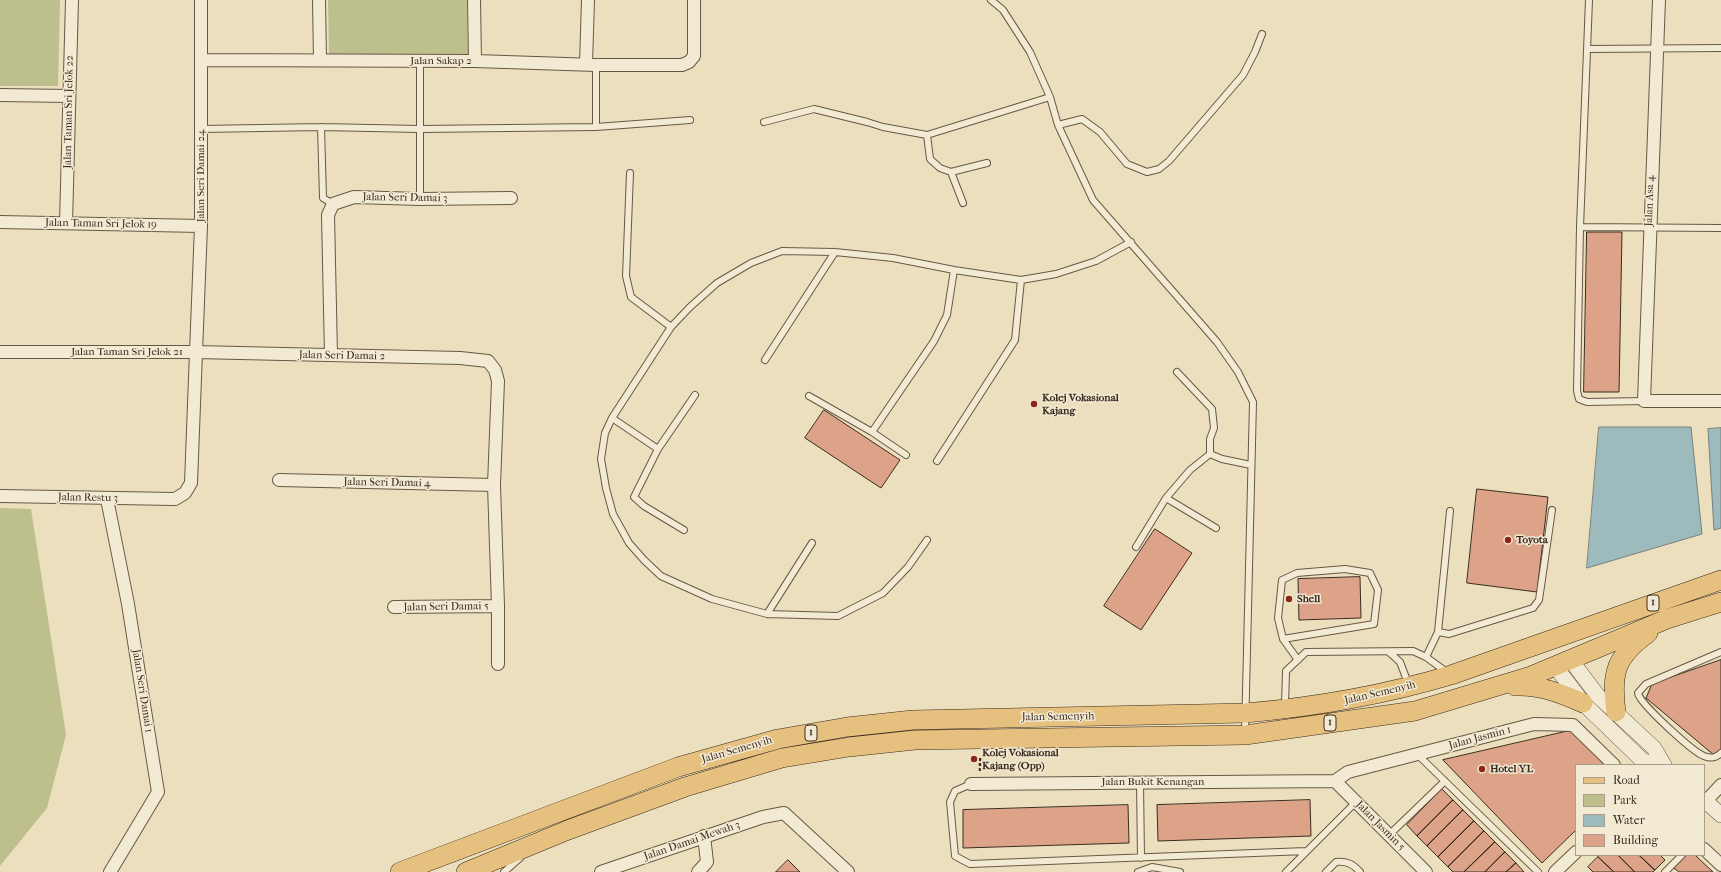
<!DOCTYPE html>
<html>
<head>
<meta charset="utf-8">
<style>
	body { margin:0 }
	#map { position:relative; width:1721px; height:872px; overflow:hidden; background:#ecdfbd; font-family:"IM FELL French Canon",serif }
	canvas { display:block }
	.legend { position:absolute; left:1575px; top:764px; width:130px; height:92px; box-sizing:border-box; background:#f3ead4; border:1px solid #a99e8b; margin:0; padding:5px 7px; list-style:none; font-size:12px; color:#3a2b1e }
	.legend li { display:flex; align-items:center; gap:8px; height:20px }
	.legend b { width:20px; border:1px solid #a99e8b }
</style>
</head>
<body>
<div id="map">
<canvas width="1721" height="872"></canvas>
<ul class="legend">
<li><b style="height:5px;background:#e6c07e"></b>Road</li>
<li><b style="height:11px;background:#bdc08d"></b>Park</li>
<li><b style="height:11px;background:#9dbabc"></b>Water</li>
<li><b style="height:11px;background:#dda388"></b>Building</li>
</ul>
</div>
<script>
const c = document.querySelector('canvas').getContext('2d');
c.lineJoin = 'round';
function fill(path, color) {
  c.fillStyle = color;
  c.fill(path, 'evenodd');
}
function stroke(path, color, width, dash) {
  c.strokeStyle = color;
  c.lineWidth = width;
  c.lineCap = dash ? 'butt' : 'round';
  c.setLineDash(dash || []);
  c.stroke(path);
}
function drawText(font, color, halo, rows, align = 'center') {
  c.font = font + ' "IM FELL French Canon",serif';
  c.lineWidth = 3;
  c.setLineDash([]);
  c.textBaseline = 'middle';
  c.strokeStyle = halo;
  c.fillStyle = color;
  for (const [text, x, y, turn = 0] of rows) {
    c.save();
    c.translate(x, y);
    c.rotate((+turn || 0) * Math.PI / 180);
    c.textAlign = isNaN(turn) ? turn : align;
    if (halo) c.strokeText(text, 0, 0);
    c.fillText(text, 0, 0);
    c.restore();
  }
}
fill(new Path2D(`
	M0 0H60L58 86H0Z
	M328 0H467L468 54H329Z
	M0 508 31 509 66 735 47 808 0 866Z`), '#bdc08d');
const water = new Path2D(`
	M1599 427H1691L1702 534 1587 568Z
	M1721 428V528L1714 530 1708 429Z`);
fill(water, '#9dbabc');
stroke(water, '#75817d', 1);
const building = new Path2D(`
	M1587 232H1622L1619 392H1584Z
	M824 410 900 460 881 488 805 438Z
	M1477 489 1548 497 1537 592 1467 583Z
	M1155 529 1192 553 1141 630 1104 606Z
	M1360 577 1361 618 1299 620 1298 579Z
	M1721 660V749L1715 756 1646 698 1652 684Z
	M1573 730 1609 765H1576V830L1542 863 1443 760Z
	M1442 789 1453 800 1417 836 1407 825Z
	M1310 800 1311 836 1158 841 1157 805Z
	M1453 800 1463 810 1427 846 1417 836Z
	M1128 805 1129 843 963 848V810Z
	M1463 810 1474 821 1438 857 1427 846Z
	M1474 821 1484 831 1448 867 1438 857Z
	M1484 831 1495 842 1464 872H1453L1448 867Z
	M1495 842 1505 852 1485 872H1464Z
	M1505 852 1516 863 1506 872H1485Z
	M1600 855H1618L1635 872H1614L1598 857Z
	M1618 855H1639L1655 870 1653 872H1635Z
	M1639 855H1660L1665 860 1655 870Z
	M1687 855H1695L1713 872H1679L1674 868Z
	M1598 857 1614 872H1593L1588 867Z
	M788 860 800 872H776Z
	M1516 863 1524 872H1506Z`);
fill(building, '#dda388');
stroke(building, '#3a2b1e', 1);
const service = new Path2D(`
	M991 0 1003 10 1030 52 1050 97 1058 125 1093 200 1217 342 1238 372 1253 402 1245 733
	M1589 0 1580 227 1577 391 1579 399 1587 402 1644 401
	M1588 49 1721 48
	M420 61V199
	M596 65V127
	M764 122 814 109 867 122 883 127 927 135 1050 97
	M1058 125 1082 119 1100 132 1127 164 1147 172 1159 169 1169 161 1243 75 1255 52 1262 34
	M321 127 323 198 333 204
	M201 129 321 127 420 129 596 127 690 120
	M927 135 930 159 940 168 951 172 987 163
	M951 172 963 203
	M630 173 626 276 631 297 671 327
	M1580 227 1721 228
	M765 360 835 252
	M1177 372 1212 409 1214 428 1210 439V454L1222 459 1251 465
	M809 396 872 432 906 455
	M612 418 658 449 634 497 644 506 684 530
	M872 432 934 341 947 315 954 270
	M658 449 695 395
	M937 461 1015 340 1021 280
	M1166 498 1216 528
	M927 540 908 567 883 593 838 616 767 614 712 599 661 576 644 560 629 543 613 514 606 488 601 459 605 433 612 418 671 327 690 307 717 283 751 263 782 251 835 252 893 258 954 270 1021 280 1056 274 1096 261 1131 242
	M1136 547 1166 498 1190 470 1210 454
	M767 614 812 543
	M1438 632 1449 634 1533 608 1539 600 1552 510
	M1283 639 1374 624 1378 590 1370 573 1345 569 1297 573 1282 580 1278 618 1283 639 1298 660
	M1389 652 1400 662 1408 683
	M1721 652 1646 684 1638 693C1639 703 1693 752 1704 756 1711 759 1716 758 1721 753
	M1426 657 1438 632 1450 511
	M1285 706 1286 671 1306 652 1413 651 1426 657 1448 673
	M1418 755 1538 872
	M1140 782 1141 858
	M971 784 955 791 950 802 955 856 970 864 1306 851
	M1389 835 1445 781
	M504 872 520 858
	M1138 872 1152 867 1180 872
	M1286 872 1356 802
	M1326 872 1336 862C1347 861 1353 864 1360 872
	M1665 872 1682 855`);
const minor = new Path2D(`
	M201 0V226L196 352 460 358 488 361 495 370 498 381 494 485 498 606V664
	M319 0 320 60
	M474 0 475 61
	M1659 0 1644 401H1721
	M201 60 475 61 596 65H682L689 62 694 56V0
	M586 64 588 0
	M0 95 69 96
	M0 222 201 226
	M66 223 72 0
	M0 352H196L191 483 185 493 175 499 0 496
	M331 355 328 215 333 204 354 197 420 199 511 198
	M279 480 494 485
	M107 499 128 604 158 792 110 872
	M394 607 498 606
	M1335 781 1348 772 1534 724 1573 725 1614 765
	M1335 781 1426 872
	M971 784 1335 781
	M1706 801 1721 785
	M1704 849 1721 865
	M601 872 763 817 784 813 848 872
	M698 872 707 862 704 836
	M1555 872 1576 852`);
const tertiary = new Path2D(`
	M1570 659 1598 696 1654 748 1664 765
	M1555 666 1583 703 1643 761 1664 765
	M1704 800 1721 815`);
const primary = new Path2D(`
	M1515 686C1540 685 1560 693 1583 703
	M1616 712C1611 673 1615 657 1648 633
	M400 872 678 767 778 739 847 727 913 720 1245 713C1315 707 1384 695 1451 675L1721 580
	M466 872 568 830 685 787 782 758 849 747 915 740 1245 735 1415 711 1531 676 1667 619 1721 602`);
stroke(service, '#665846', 8);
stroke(minor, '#665846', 14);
stroke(tertiary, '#665846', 16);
stroke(primary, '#3a2b1e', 20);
stroke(new Path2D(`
	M980 758V771`), '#3a2b1e', 2.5, [3, 2]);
stroke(service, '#f3ead4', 6);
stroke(minor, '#f3ead4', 12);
stroke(tertiary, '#f3ead4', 15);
stroke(primary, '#e6c07e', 19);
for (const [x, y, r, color] of [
	[1034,404,4,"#8f2418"],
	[1508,540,4,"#8f2418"],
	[1289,599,4,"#8f2418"],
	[974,759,4,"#8f2418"],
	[1482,769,4,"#8f2418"]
]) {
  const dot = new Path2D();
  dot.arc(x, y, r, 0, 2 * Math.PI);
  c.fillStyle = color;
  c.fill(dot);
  stroke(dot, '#f3ead4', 1.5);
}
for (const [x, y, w] of [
	[1653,603,12],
	[1330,723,12],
	[811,733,12]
]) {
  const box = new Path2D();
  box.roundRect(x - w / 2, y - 8, w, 16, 3);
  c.fillStyle = '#f3ead4';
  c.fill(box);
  stroke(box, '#3a2b1e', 1);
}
drawText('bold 10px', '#3a2b1e', null, [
	["1",1653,603],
	["1",1330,723],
	["1",811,733]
]);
drawText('11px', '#3a2b1e', '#f3ead4', [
	["Jalan Sakap 2",441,61],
	["Jalan Taman Sri Jelok 22",69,112,-89],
	["Jalan Seri Damai 24",201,176,-90],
	["Jalan Seri Damai 3",405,198,1],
	["Jalan Asa 4",1650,201,-88],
	["Jalan Taman Sri Jelok 19",101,224,1],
	["Jalan Taman Sri Jelok 21",127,352],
	["Jalan Seri Damai 2",342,356,1],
	["Jalan Seri Damai 4",387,483,1],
	["Jalan Restu 3",88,498,1],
	["Jalan Seri Damai 5",446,607,-1],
	["Jalan Seri Damai 1",142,691,81],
	["Jalan Semenyih",1380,693,-13],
	["Jalan Semenyih",1058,717,-1],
	["Jalan Jasmin 1",1480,738,-15],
	["Jalan Semenyih",737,750,-16],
	["Jalan Bukit Kenangan",1153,782],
	["Jalan Jasmin 5",1380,826,45],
	["Jalan Damai Mewah 3",692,841,-19]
]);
drawText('bold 11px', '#3a2b1e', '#f3ead4', [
	["Kolej Vokasional",1042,398],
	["Kajang",1042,411],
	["Toyota",1516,540],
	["Shell",1297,599],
	["Kolej Vokasional",982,753],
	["Kajang (Opp)",982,766],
	["Hotel YL",1490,769]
], 'left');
</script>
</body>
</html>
